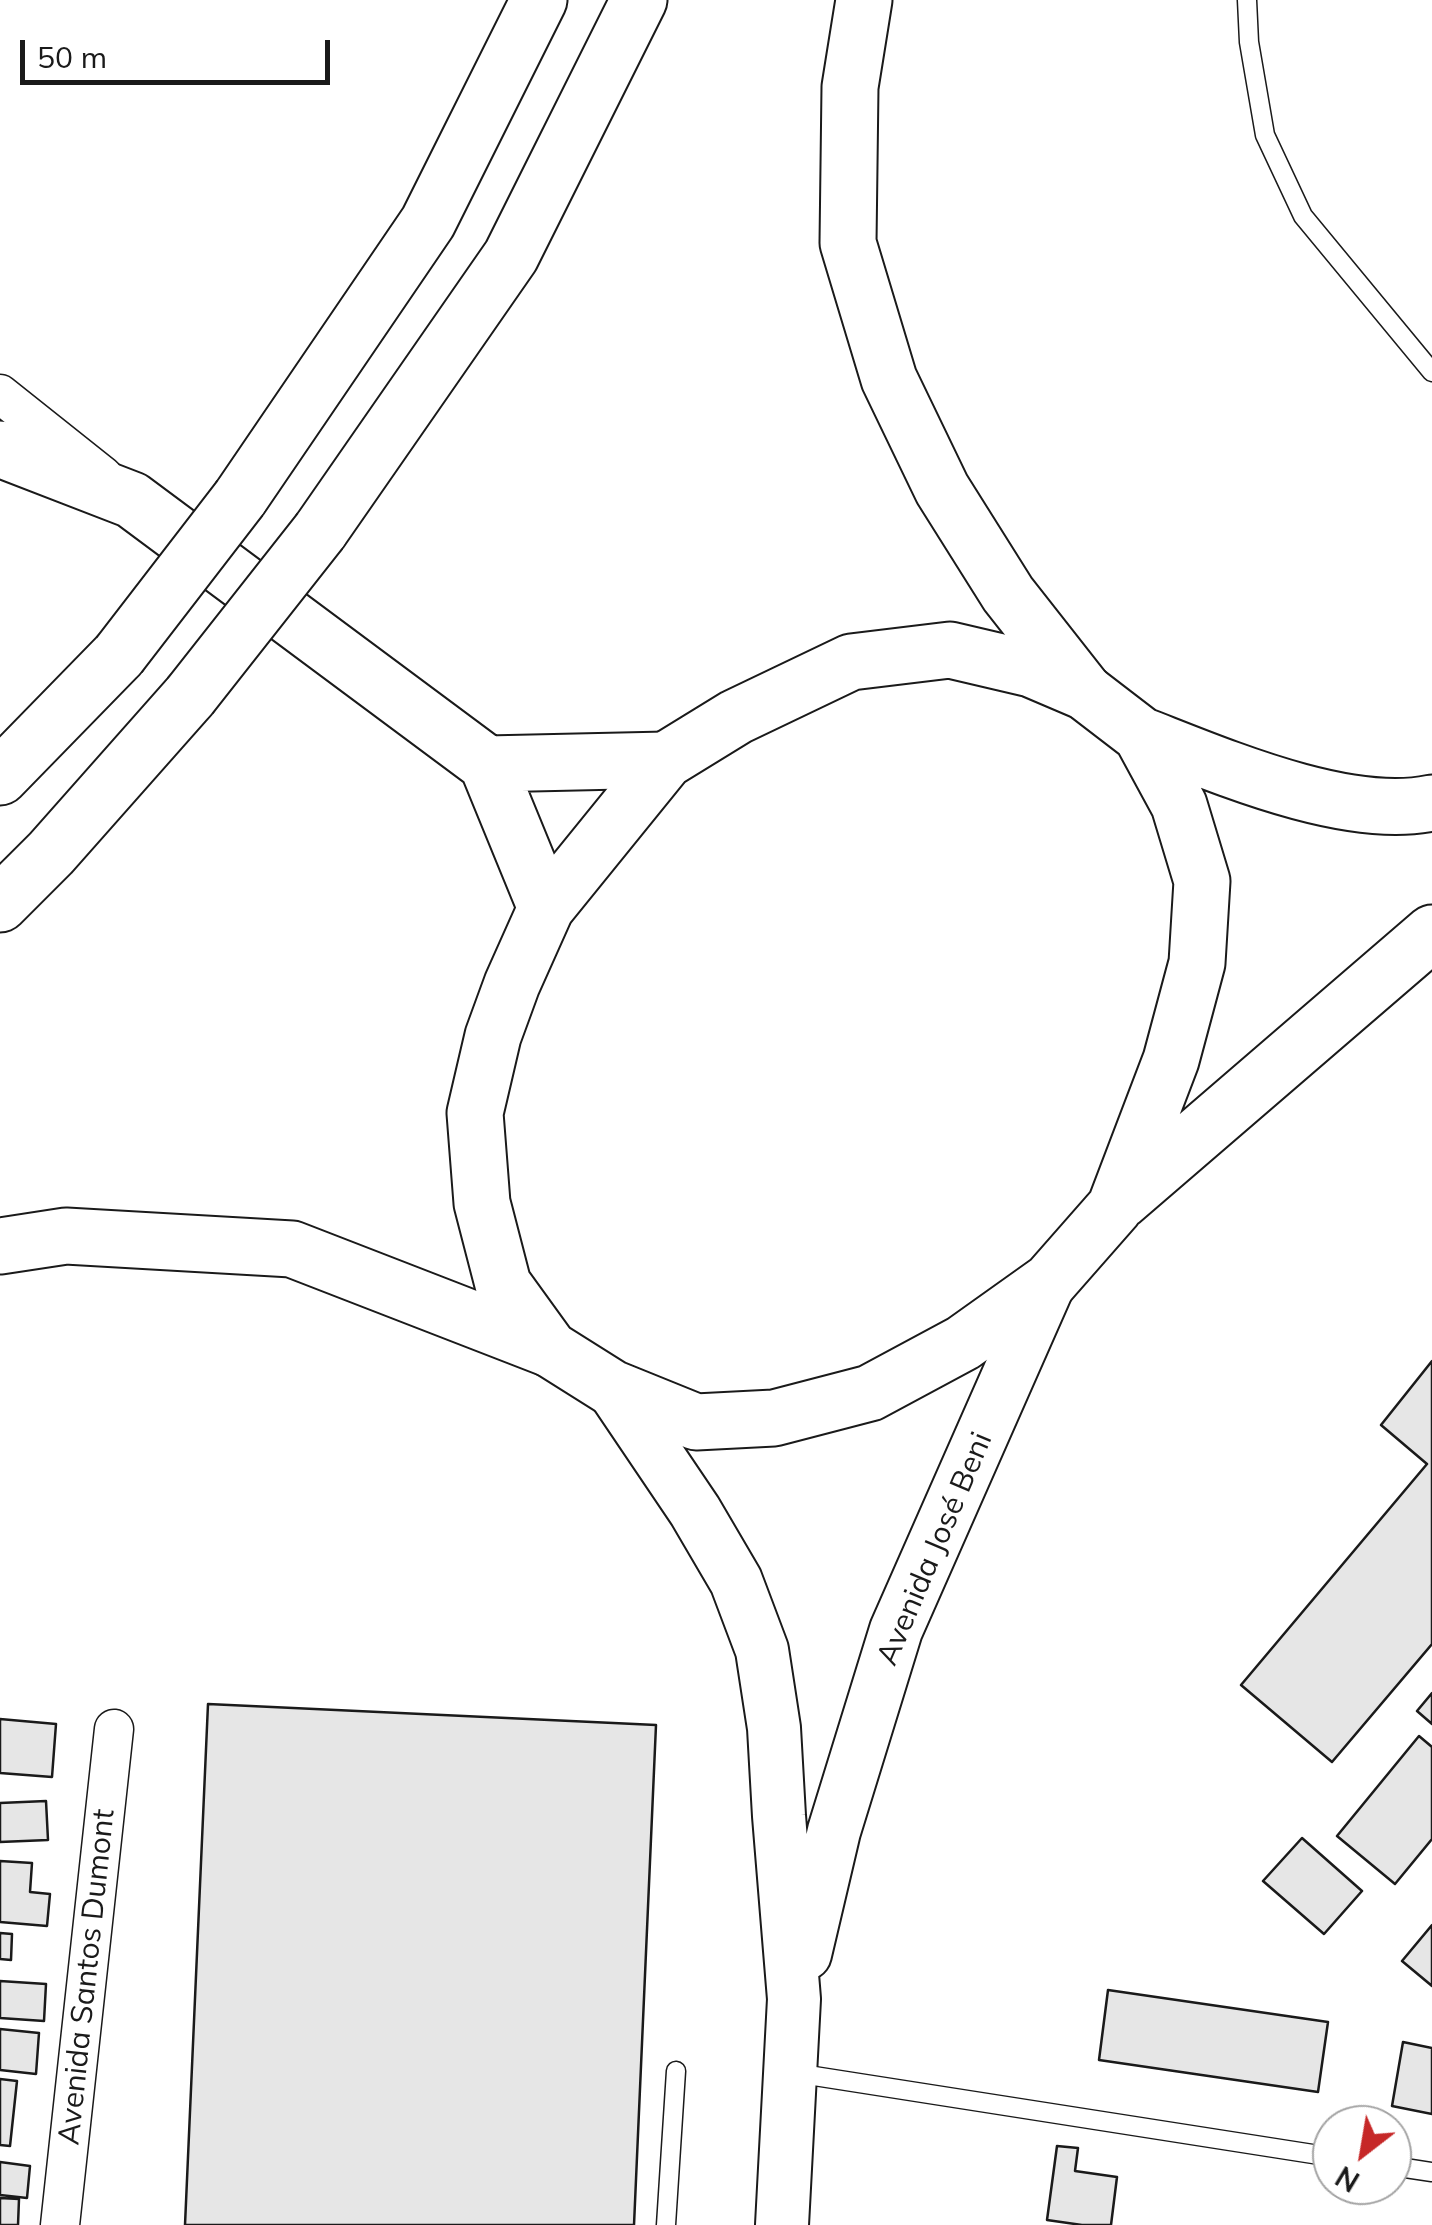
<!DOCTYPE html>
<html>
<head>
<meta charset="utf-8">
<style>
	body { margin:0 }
	#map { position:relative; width:1432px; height:2225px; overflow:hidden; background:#fff; font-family:Mulish,sans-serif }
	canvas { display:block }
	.north { position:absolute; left:1312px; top:2105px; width:100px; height:100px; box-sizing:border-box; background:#fff; border:2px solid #a3a3a3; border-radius:50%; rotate:211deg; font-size:28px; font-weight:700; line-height:40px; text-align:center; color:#1a1a1a }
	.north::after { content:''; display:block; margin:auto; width:35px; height:45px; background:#c62828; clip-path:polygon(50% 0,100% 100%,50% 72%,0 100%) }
	.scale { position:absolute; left:20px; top:40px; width:310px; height:45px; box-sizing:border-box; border:5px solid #1a1a1a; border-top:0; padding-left:12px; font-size:30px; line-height:35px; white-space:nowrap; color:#1a1a1a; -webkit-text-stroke:8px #fff; paint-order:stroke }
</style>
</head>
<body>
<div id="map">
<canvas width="1432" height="2225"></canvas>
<div class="north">N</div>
<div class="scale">50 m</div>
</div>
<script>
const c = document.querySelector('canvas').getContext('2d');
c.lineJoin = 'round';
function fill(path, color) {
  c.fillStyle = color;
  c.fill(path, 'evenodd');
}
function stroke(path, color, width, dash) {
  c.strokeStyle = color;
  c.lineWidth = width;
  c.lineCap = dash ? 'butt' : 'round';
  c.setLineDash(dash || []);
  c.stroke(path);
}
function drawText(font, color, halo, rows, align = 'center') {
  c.font = font + ' Mulish,sans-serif';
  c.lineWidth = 8;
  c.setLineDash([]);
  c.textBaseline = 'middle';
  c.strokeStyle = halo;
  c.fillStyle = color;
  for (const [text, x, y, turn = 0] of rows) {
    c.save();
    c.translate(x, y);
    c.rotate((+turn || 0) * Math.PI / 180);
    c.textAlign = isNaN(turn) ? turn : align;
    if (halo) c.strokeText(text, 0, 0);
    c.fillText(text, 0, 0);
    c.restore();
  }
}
const building = new Path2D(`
	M1432 1361V1644L1332 1762 1241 1685 1427 1464 1381 1425Z
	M1432 1693V1724L1417 1711Z
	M208 1704 656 1725 634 2225H185Z
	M0 1719 56 1724 52 1777 0 1773Z
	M1419 1736 1432 1747V1839L1395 1884 1337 1836Z
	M46 1801 48 1840 0 1842V1803Z
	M1302 1838 1362 1891 1324 1934 1263 1881Z
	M0 1861 32 1863 30 1892 50 1894 47 1926 0 1922Z
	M1432 1925V1986L1402 1961Z
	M0 1933 12 1934 11 1960 0 1959Z
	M0 1981 46 1984 44 2021 0 2018Z
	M1108 1990 1328 2022 1318 2092 1099 2060Z
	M0 2029 39 2033 36 2074 0 2070Z
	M1403 2042 1432 2048V2114L1392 2106Z
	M0 2079 17 2081 10 2146 0 2145Z
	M1057 2146 1078 2148 1075 2171 1117 2177 1111 2225H1082L1047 2220Z
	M0 2162 30 2166 27 2198 0 2195Z
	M0 2198 19 2199 18 2225H0Z`);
fill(building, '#e6e6e6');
stroke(building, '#1a1a1a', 2.5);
const service = new Path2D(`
	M1247 0 1249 42 1265 135 1303 216 1432 372
	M795 2073 1332 2157
	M1392 2166 1432 2172
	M666 2225 676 2071`);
const minor = new Path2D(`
	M0 394 103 476
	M60 2225 114 1729`);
const secondary = new Path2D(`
	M612 1388 695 1511 736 1581 762 1650 774 1728 779 1816 794 1999 782 2225
	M805 1954 834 1831 896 1630 1050 1281`);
const primary = new Path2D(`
	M950 650 1031 669 1085 692 1141 735 1179 805 1202 881 1197 963 1171 1060 1115 1207 1050 1281 963 1343 870 1393 774 1418 696 1422 612 1388 550 1349 503 1284 482 1203 475 1113 493 1036 512 984 546 908 666 760 736 717 851 662Z
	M1141 735C1221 766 1347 821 1432 803
	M1121 1201 1432 933`);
const motorway = new Path2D(`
	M864 0 850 87 848 243 889 379 942 489 1008 594 1085 692
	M0 449 132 500 487 764 546 908
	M240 498 428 222 539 0
	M320 531 511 256 639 0
	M487 764 666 760
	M0 777 119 655
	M0 904 51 853 190 696
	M0 1246 66 1236 292 1249 550 1349`);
stroke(service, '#1a1a1a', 21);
stroke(minor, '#1a1a1a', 41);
stroke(secondary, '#1a1a1a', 56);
stroke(primary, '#1a1a1a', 59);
stroke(motorway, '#1a1a1a', 59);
stroke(service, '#fff', 18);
stroke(minor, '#fff', 38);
stroke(secondary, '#fff', 52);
stroke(primary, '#fff', 55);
stroke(motorway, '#fff', 55);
const motorwayBridge = new Path2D(`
	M119 655 240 498
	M190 696 320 531`);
stroke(motorwayBridge, '#1a1a1a', 59, []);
stroke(motorwayBridge, '#fff', 55);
drawText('30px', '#1a1a1a', '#fff', [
	["Avenida José Beni",935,1549,-67],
	["Avenida Santos Dumont",87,1977,-84]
]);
</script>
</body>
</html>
